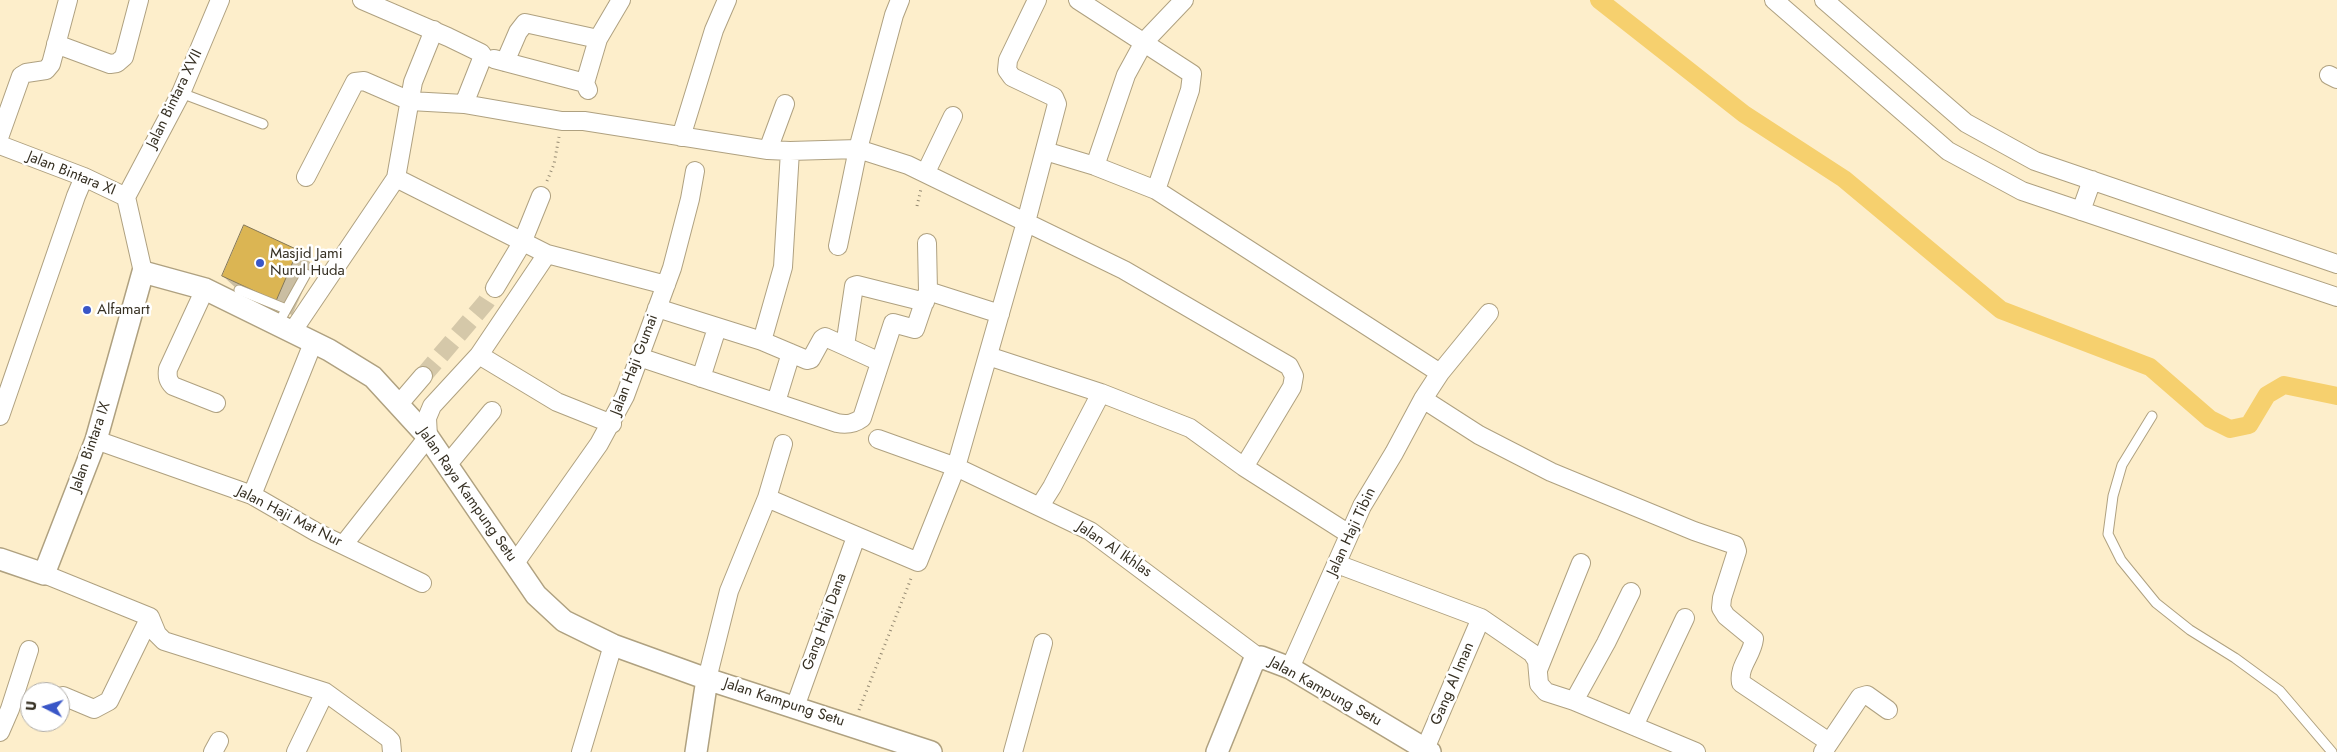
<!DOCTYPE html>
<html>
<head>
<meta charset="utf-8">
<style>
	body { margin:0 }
	#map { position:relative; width:2337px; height:752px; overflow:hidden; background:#fdeecb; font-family:Jost,sans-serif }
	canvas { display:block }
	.north { position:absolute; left:20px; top:682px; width:50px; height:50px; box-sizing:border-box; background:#fff; border:1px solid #afaca7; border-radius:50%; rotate:275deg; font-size:14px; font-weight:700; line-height:20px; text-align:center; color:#363023 }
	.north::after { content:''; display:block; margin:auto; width:18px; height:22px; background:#3956c7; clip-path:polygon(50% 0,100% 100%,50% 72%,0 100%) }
</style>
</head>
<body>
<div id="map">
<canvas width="2337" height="752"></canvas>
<div class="north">U</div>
</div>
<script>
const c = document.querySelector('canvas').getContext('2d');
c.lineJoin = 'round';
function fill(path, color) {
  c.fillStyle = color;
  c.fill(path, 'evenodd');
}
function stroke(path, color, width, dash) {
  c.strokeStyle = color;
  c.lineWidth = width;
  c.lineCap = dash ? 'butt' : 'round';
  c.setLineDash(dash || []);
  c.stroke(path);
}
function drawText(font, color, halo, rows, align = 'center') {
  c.font = font + ' Jost,sans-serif';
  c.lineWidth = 5;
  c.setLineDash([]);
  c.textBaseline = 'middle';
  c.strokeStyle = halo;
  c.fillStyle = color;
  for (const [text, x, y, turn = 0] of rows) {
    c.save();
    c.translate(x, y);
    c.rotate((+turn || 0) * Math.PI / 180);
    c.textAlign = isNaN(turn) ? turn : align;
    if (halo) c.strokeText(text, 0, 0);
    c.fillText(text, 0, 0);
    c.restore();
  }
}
fill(new Path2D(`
	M245 227 298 251 314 266 292 315 239 291 223 276Z`), '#0003');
stroke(new Path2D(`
	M1599 0 1744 114 1844 179 2001 310 2150 367 2210 419 2230 429 2249 425 2267 395 2284 385 2337 396`), '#f6d06e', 18);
const building = new Path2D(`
	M244 225 298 250 276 301 222 276Z`);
fill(building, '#dbb553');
stroke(building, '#837656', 1);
stroke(new Path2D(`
	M423 376 486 302 495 288`), '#d5c8a9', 18, [18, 9]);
const service = new Path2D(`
	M181 93 263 124
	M239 290 286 309
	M278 324 306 274
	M2152 416 2122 465 2113 496 2108 534 2121 560 2156 603 2190 630 2235 658 2280 691 2332 752`);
const minor = new Path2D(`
	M362 0 448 37 481 53 483 56 464 104 562 121H584L768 150 790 151 858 149 908 165 1124 270 1289 366 1294 376 1292 387 1244 467 1349 534
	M1078 0 1192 74 1190 90 1156 190
	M1774 0 1948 151 2022 191 2337 297
	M1824 0 1966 123 2035 161 2337 264
	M56 44 110 64 117 63 124 57 139 0
	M494 59 585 83
	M505 62 518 32 525 23 598 39
	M2329 75 2337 79
	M588 90 585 83 598 39 621 0
	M0 135 21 76 26 73 46 70 51 64 68 0
	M681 137 714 30 727 0
	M0 145 84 177 126 197
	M768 150 785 104
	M1045 151 1095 166 1156 190 1440 373 1423 399 1394 453 1362 506 1290 668
	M1095 166 1126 75 1144 42 1184 0
	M926 172 953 116
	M306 177 355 82 364 81 410 101 464 104
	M396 178 547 254 666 285
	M126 197 181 93 220 0
	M126 197 143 272
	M2081 211 2092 180
	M838 246 858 149 894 15 900 0
	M495 288 522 243 541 196
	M205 289 168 369C167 377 168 381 173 386L216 403
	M928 291 1000 314
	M657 308 762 341 807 360 811 359 822 339 825 337 845 346
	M292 332 396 178 413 82 434 30
	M762 341 783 267 790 151
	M479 355 557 402 612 424
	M988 356 1101 393 1190 428 1244 467
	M639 357 837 423C847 425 854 424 862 418L893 323 915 329 928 291 927 243
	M880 362 845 346 854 286 857 285 925 302
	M1440 373 1489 313
	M701 378 717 328
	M1423 399 1479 435 1551 472 1694 531 1735 545 1737 551 1722 598 1721 608 1726 616 1754 639C1752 656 1738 666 1741 683L1829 742
	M776 402 791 353
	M399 404 423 376
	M0 416 76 196 84 177
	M878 439 956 467 1090 531 1258 657
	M96 440 252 495 316 532 422 583
	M448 464 492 411
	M252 495 313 343
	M767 498 918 562 956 467 1026 222 1057 104 1054 97 1012 77 1007 70 1008 60 1037 0
	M1040 506 1052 487 1101 393
	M344 544 428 437 427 418 432 406 479 355 547 254
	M515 563 599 444 625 396 672 268 690 199 695 171
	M1337 564 1481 618 1532 653 1537 661 1539 684 1546 692 1574 701 1696 752
	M44 574 150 617
	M150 617 157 634 164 641 325 692 387 737 391 741 392 752
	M1538 670 1581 563
	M707 679 729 591 767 498 783 444
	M63 696 94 709 109 701 150 617
	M1574 701 1606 643 1631 592
	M795 707 856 537
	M1634 726 1685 618
	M0 732 10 709 29 650
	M1425 749 1481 618
	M213 752 219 741
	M296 752 325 692
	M581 752 613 645
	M1013 752 1043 643
	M1823 752 1860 697 1867 695 1888 710`);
const tertiary = new Path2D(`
	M0 559 44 574 96 440 143 272 205 289 329 350 373 377 428 437 536 595 564 621 613 645 707 679 931 752
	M696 752 707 679
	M1217 752 1253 663 1261 657 1290 668 1430 752`);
stroke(service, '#afa180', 11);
stroke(minor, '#afa180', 20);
stroke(tertiary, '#afa180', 24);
stroke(new Path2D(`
	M547 181 554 164 559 137
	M917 206 921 189
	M859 710 912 576`), '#948972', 3, [1, 4]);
stroke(service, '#fff', 9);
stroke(minor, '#fff', 18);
stroke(tertiary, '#fff', 21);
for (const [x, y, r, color] of [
	[260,263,5,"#3956c7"],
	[87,310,5,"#3956c7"]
]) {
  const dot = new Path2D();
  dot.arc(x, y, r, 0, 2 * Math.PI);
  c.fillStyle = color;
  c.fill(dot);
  stroke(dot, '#fff', 2);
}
drawText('15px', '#363023', '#fff', [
	["Jalan Bintara XVII",175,99,-64],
	["Jalan Bintara XI",71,174,22],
	["Jalan Haji Gumai",635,365,-69],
	["Jalan Bintara IX",91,447,-71],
	["Jalan Raya Kampung Setu",467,495,55],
	["Jalan Haji Mat Nur",289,517,27],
	["Jalan Haji Tibin",1352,532,-65],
	["Jalan Al Ikhlas",1114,550,34],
	["Gang Haji Dana",825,622,-70],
	["Gang Al Iman",1453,684,-67],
	["Jalan Kampung Setu",1325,692,29],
	["Jalan Kampung Setu",784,703,18]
]);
drawText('15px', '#363023', '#fff', [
	["Masjid Jami",270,254],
	["Nurul Huda",270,271],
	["Alfamart",97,310]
], 'left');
</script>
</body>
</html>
